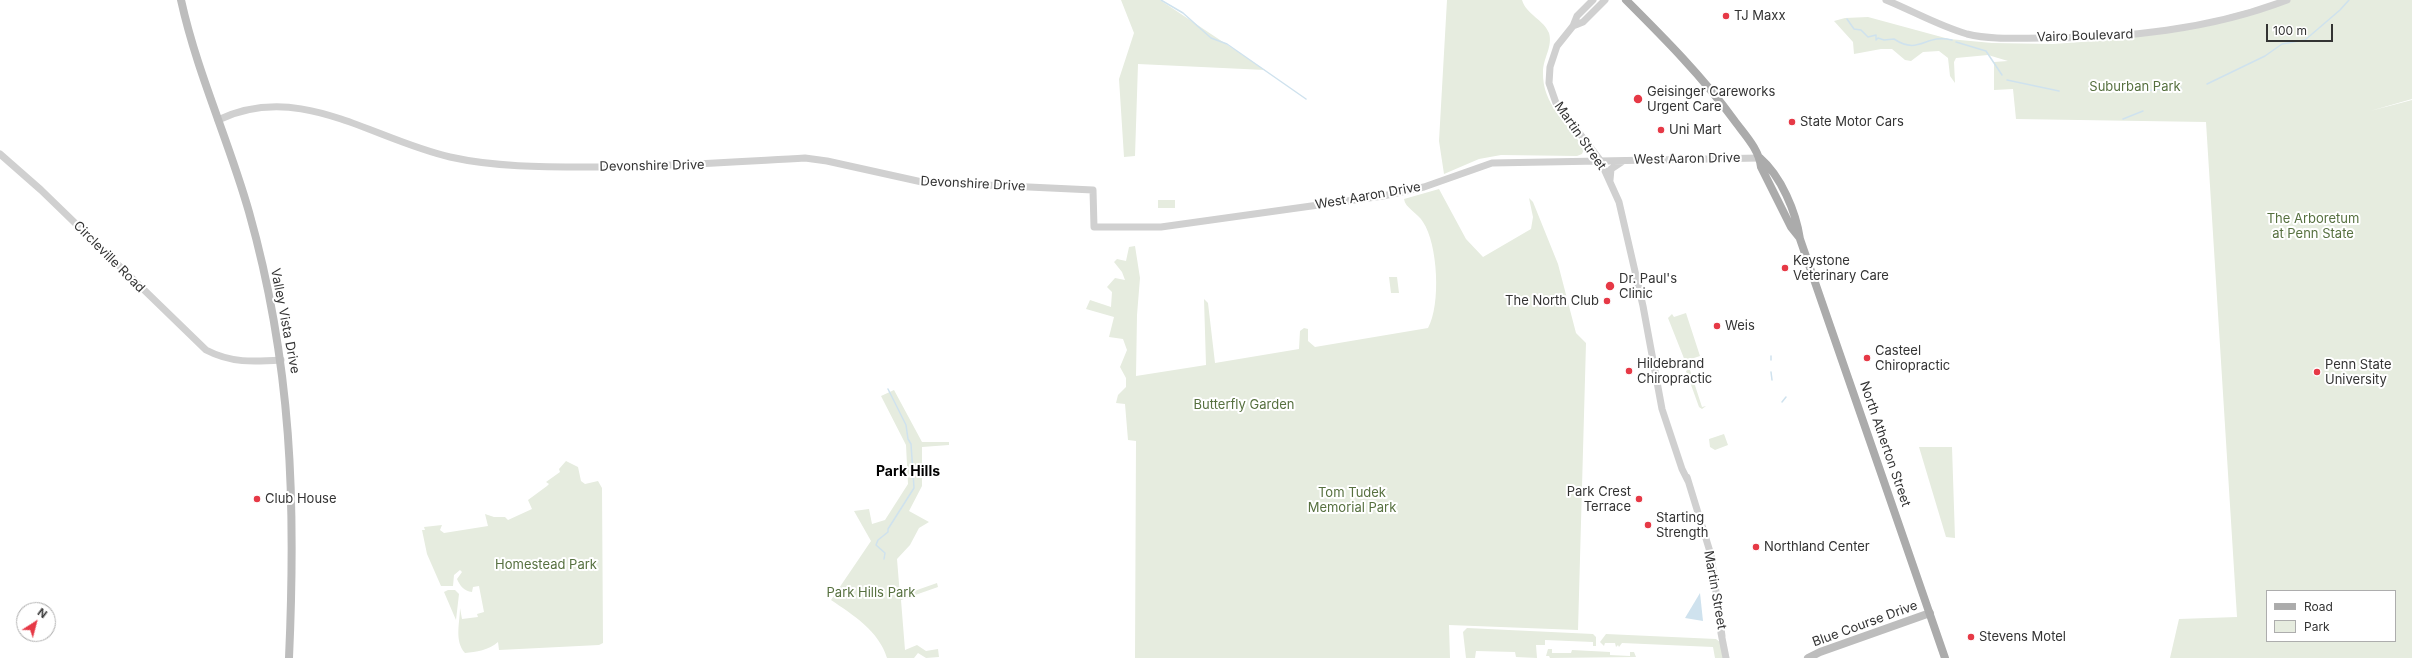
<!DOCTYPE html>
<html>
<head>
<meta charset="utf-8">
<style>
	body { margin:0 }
	#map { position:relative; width:2412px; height:658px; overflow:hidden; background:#fff; font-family:Inter,sans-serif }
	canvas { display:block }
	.legend { position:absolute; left:2266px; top:590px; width:130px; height:52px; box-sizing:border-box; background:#fff; border:1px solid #adadad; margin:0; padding:5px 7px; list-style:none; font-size:12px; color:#333 }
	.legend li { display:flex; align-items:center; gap:8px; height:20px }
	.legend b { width:20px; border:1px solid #adadad }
	.north { position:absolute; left:16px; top:602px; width:40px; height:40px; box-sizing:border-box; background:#fff; border:1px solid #adadad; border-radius:50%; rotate:36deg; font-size:11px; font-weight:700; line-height:16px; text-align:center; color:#333 }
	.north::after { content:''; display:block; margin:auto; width:14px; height:18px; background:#e63946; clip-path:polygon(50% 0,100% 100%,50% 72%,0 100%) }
	.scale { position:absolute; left:2266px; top:24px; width:67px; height:18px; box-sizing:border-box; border:2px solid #333; border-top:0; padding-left:5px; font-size:12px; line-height:14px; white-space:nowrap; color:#333; -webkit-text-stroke:3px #fff; paint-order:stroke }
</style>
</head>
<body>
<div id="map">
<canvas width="2412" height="658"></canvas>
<ul class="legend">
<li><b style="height:5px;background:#ababab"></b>Road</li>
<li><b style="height:11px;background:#e6ecdf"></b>Park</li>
</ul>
<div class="north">N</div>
<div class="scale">100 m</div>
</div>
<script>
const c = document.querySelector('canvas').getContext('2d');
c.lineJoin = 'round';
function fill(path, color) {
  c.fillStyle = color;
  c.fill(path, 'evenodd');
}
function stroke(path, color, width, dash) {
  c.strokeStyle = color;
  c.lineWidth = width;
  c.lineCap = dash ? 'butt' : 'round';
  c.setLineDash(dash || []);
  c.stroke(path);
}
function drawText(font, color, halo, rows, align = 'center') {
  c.font = font + ' Inter,sans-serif';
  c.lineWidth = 4;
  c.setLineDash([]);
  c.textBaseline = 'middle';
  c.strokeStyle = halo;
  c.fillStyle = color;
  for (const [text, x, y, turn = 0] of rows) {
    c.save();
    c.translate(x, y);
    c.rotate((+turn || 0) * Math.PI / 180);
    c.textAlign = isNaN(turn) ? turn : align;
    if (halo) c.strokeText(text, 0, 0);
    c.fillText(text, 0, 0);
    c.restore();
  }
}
fill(new Path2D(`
	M1121 0H1160L1265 70 1138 64 1135 156 1124 157 1119 79 1134 33Z
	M1447 0H1522C1526 14 1544 20 1549 33 1553 47 1543 58 1543 72 1542 105 1568 123 1584 149L1582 154 1577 156 1501 155 1479 159 1444 174 1439 141Z
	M2283 0H2412V99L2370 111 2412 100V658H2170L2179 619 2237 617 2206 122 2016 119 2013 89 1994 90V62L2008 61 1988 55 1956 58 1954 62 1955 83 1950 76 1948 58 1939 51 1923 52 1911 61 1905 60 1892 49H1881L1854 54 1853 42 1834 21 1845 18 1868 17 1949 39 1992 43 2053 44 2124 39 2197 24ZM2267 591H2395V641H2267Z
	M1439 189 1466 239 1483 257 1531 229 1533 217 1529 198 1533 202 1558 264 1576 333 1586 343 1578 630 1449 625 1450 658H1135L1136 441 1128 440 1125 404 1116 403 1118 395 1126 387V378L1120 367 1127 350 1123 339 1109 337 1114 317 1086 309 1090 300 1111 307 1112 292 1107 287 1115 278 1125 280 1122 272 1114 262 1117 259 1126 261 1129 247 1135 246 1140 278 1137 315 1136 376 1206 365 1204 299 1208 303 1215 363 1299 349 1300 331 1304 328 1308 329V341L1315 347 1428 328C1441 305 1438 244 1423 222 1418 213 1405 208 1404 199Z
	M1158 200H1175V208H1158Z
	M1389 277H1397L1399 293H1391Z
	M1686 313 1700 356 1685 361 1668 318 1672 314 1674 317Z
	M1692 367 1690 370 1702 407 1706 406 1702 409 1699 407 1686 371Z
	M894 390 922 442H949V445L922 447V486L909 511 929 522 919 528 910 545 897 559 900 596 937 583 938 587 901 600 905 650 917 645 926 651 938 649 939 657 926 658 918 653 914 658H887C879 631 853 615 831 600L871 541 854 511 869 509 872 524 885 520 908 484 906 445 881 396Z
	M1724 434 1728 445 1715 450 1710 447 1709 439Z
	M1919 447H1952L1955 538 1946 537Z
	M566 461 578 467 581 481 585 484 598 481 602 488 603 643 599 645 499 650 498 642C489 650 476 652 465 653 454 641 460 622 460 608L462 619 478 617 477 614 484 612 479 586 473 587 472 592C464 591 460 586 457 579L462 572 460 570 454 575 453 586H441L427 554 422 530H425L424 527 442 525 440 530 444 533 488 526 485 514 494 517H505L508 520 532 509 528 500 547 486 549 484 546 482 560 472 559 469Z
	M448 590H455L459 594 456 620 444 592Z
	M1467 628 1593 634 1596 637V646H1593V642L1545 640V645H1536L1537 658 1516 657 1515 652 1476 651 1475 658H1466L1463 632Z
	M1606 634 1716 639 1720 642 1723 658H1715L1713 647 1622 643 1619 647 1618 645 1616 647 1615 643H1605L1604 646 1600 642Z
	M1548 649H1552V653H1571L1572 650 1610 652V655L1630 656V652H1634L1636 657 1550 658 1549 656H1546Z`), '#e6ecdf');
fill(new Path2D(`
	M1700 593 1703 621 1685 618Z`), '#cfe2ee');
stroke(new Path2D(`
	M1161 0 1183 13 1211 38 1227 44 1306 99
	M1847 19 1854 29 1861 30 1868 37 1876 35V40L1878 38 1884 40 1894 39C1920 56 1925 33 1952 40
	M1956 42 1986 51 2002 75
	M2007 80 2059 91
	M2207 84 2265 56 2282 44 2305 40 2340 10 2349 0
	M2098 90 2127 92 2138 90 2142 92 2157 89 2181 88
	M2123 119 2143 111
	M1771 360V356
	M1771 372 1772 380
	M1782 402 1786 397
	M884 559 885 553 876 545 878 540 888 532V529L914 488 911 444 908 439 906 425 888 389`), '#cfe2ee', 1.5);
stroke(new Path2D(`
	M1593 0 1577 16 1573 26 1557 46 1550 67 1549 83 1556 103 1600 160 1619 202 1643 306 1662 409 1682 469 1688 481
	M1886 0C1913 11 1939 26 1967 34 1991 40 2018 38 2043 38 2125 38 2209 30 2287 0
	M1573 26 1583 22 1605 0
	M218 120C300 81 371 139 450 157 495 167 541 167 588 167 661 167 732 162 805 158L827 161 922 182 1093 190 1094 227H1161L1383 196 1424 187 1492 163 1760 158
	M0 154 41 190 206 350C231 363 253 362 281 360
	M1610 180 1611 169 1623 161
	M1687 477 1711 555 1722 636
	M1721 633 1726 658`), '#d0d0d0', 7);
stroke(new Path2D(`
	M181 0C197 73 229 141 249 212 292 364 296 502 289 658
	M1808 658 1820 652 1930 613`), '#bdbdbd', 8);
stroke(new Path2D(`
	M1626 0C1664 38 1702 76 1734 120 1745 135 1759 149 1761 167L1791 227 1799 237
	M1760 158C1781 176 1796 212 1800 239L1945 658`), '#ababab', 8);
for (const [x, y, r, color] of [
	[1726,16,4,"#e63946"],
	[1638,99,5,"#e63946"],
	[1792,122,4,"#e63946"],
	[1661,130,4,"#e63946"],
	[1785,268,4,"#e63946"],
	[1610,286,5,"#e63946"],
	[1607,301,4,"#e63946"],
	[1717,326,4,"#e63946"],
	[1867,358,4,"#e63946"],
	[1629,371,4,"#e63946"],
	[2317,372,4,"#e63946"],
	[257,499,4,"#e63946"],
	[1639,499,4,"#e63946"],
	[1648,525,4,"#e63946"],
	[1756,547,4,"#e63946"],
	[1971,637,4,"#e63946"]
]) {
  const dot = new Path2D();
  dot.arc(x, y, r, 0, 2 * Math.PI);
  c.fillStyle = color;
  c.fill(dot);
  stroke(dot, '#fff', 1.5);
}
drawText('13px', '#333', '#fff', [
	["TJ Maxx",1734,16],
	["Geisinger Careworks",1647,92],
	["Urgent Care",1647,107],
	["State Motor Cars",1800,122],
	["Uni Mart",1669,130],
	["Keystone",1793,261],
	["Veterinary Care",1793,276],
	["Dr. Paul's",1619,279],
	["Clinic",1619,294],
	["The North Club",1599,301,"right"],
	["Weis",1725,326],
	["Casteel",1875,351],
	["Chiropractic",1875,366],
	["Hildebrand",1637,364],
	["Chiropractic",1637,379],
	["Penn State",2325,365],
	["University",2325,380],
	["Park Crest",1631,492,"right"],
	["Terrace",1631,507,"right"],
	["Club House",265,499],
	["Starting",1656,518],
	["Strength",1656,533],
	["Northland Center",1764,547],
	["Stevens Motel",1979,637]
], 'left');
drawText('13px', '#333', '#fff', [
	["Vairo Boulevard",2085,36,-2],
	["Martin Street",1580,136,55],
	["West Aaron Drive",1687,159,-1],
	["Devonshire Drive",652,166,-1],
	["Devonshire Drive",973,184,3],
	["West Aaron Drive",1368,196,-10],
	["Circleville Road",109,257,45],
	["Valley Vista Drive",285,321,79],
	["North Atherton Street",1885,444,71],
	["Martin Street",1715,590,80],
	["Blue Course Drive",1865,624,-20]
]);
drawText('13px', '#56703f', '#fff', [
	["Suburban Park",2135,87],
	["The Arboretum",2313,219],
	["at Penn State",2313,234],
	["Butterfly Garden",1244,405],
	["Tom Tudek",1352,493],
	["Memorial Park",1352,508],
	["Homestead Park",546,565],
	["Park Hills Park",871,593]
]);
drawText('bold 14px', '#000', '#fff', [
	["Park Hills",908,472]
]);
</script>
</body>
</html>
